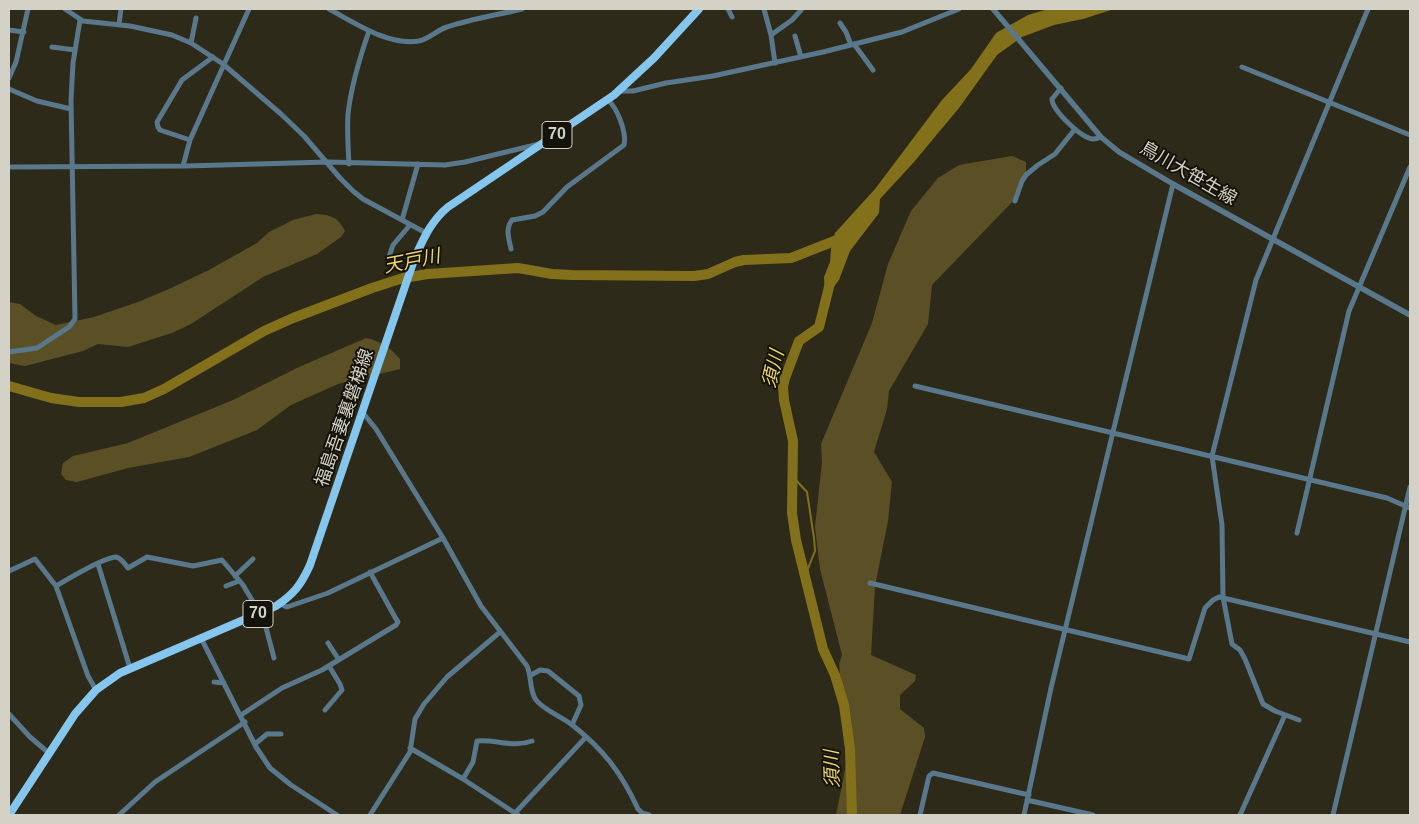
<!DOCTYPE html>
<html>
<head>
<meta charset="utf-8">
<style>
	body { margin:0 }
	#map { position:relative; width:1419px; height:824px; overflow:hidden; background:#2e2a19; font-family:Arial,sans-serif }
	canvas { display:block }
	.frame { position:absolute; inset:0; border:10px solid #d4d1c6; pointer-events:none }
</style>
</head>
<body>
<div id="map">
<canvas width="1419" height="824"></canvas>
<div class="frame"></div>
</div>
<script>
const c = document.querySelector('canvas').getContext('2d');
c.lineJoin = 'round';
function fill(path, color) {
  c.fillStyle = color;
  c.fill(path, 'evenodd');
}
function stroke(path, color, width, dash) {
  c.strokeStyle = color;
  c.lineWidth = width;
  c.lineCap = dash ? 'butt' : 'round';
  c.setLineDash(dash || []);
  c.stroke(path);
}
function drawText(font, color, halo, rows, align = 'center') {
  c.font = font + ' Arial,"Noto Sans JP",sans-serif';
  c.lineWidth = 4;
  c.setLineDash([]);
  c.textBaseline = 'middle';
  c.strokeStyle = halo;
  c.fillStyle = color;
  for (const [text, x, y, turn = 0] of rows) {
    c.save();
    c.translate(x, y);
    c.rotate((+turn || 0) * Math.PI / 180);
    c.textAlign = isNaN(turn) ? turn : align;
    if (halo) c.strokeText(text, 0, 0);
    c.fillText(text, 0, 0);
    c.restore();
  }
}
fill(new Path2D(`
	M1012 156 1026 162V173L1015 199 932 285 928 324 889 391 887 409 874 452 892 482 888 521 875 586 871 655 916 675 915 681 900 695V709L924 728 925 737 900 815H836L849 750 839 664 842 655 820 569 815 527 822 462 821 444 872 323 888 264 911 211 938 178 959 165Z
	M316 214C331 215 338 217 345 231L341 237 317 254 263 277 191 324 172 333 128 347 98 344 83 351 25 366 9 363V302L20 304 36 316 56 325 94 317 138 302 169 289 209 270 257 243 269 232 293 220Z
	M366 338C380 341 391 348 400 359V369L338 384 291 405 257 430 189 457 128 468 77 482 66 480 61 474 63 463 73 456 128 443 233 400 299 367Z`), '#5b5025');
fill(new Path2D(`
	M1048 9H1114L1083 19 1054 25 1022 37 997 55 959 108 914 162 880 199 879 213 850 251 839 280 825 298 824 277 830 262 831 249 835 233 875 189 942 100 971 69 996 33 1028 15Z`), '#82701a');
stroke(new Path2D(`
	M793 477 807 492 814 538 815 551 805 576`), '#82701a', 2);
stroke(new Path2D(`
	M830 283 819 327 799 341 785 378 783 387 784 400 793 441 792 513 796 540 823 649 835 675 844 705 850 749 852 815
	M9 386 51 398 79 402H121L144 398 164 389 264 331 293 318 372 288 403 278 428 274 518 268 552 274 572 275 694 276 708 274 735 262 744 260 791 258 842 238`), '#82701a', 10);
stroke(new Path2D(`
	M65 9 83 21 130 26 172 35 191 43 223 64 281 114 304 136 340 178 353 191 363 199 426 233
	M329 9C355 23 388 46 419 41 429 39 437 30 447 27 471 19 497 15 522 9
	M728 9 732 17
	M764 9 771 35 775 63
	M840 23 846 32 851 45
	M119 24 121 9
	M9 30 24 32
	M771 35 792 20 802 9
	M795 36 801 57
	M191 43 196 18
	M854 44 873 70
	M52 47 75 50
	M1242 67 1410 135
	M9 78 16 62 28 9
	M1061 88 1052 99C1052 110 1081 138 1093 139 1096 139 1098 138 1101 137
	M9 89 37 101 71 109
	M620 91H633L666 83 713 76 823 52 902 32 959 9
	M190 140 160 130 158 127 157 122 182 80 213 57
	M349 164C348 147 347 130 348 114 351 86 360 57 369 31
	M183 166 190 140 249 9
	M9 167 186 166 328 162 445 165 465 162 539 144
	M1015 201 1022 181 1026 175 1038 165 1055 154 1075 129
	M402 220 418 164
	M511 249C509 239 505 229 512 220L535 216 543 212 567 187 624 145C627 132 617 108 608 100
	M389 257 393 245 410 225
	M9 352 37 348 69 327 75 319 71 100 73 63 80 20
	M915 386 1387 498 1410 508
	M363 413 376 429 443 538 481 606 527 666C532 677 529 690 536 700 544 710 560 716 571 724 603 749 621 772 638 809L642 813 649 815
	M1297 533 1349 311 1410 167
	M98 564 130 668
	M9 571 35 559 56 586 88 676 96 690
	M235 576 253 559
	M870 583 1189 659 1205 608 1213 600 1219 597 1410 642
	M56 586C68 579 104 557 116 557 121 558 125 564 128 568L147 557 193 566 222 560 243 585 264 620 274 658
	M226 586 239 581
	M280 604 287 607 328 593 443 538
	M201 638 256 747 270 768 291 785 337 815
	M328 643 339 660
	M531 675 540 670 548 671 579 696 581 705 572 725
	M214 682 224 683
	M325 710 342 690 340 684 329 666
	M9 714 30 737 50 754
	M241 715 282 688 322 670 396 625 398 622 396 619 370 572
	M1299 720 1275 711 1263 704 1245 659 1240 650 1232 644 1223 597 1222 525 1212 456 1256 280 1368 9
	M255 744 267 734H281
	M410 748 463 779 518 815
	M463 779 473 762 477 741C495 739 513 748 532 741
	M1027 800 1093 815
	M515 813 586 737
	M119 815 155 782 245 722
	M370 815 410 752 415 719 424 704 447 677 500 632
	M920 815 929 776 933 773 1029 795
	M1024 815 1051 688 1173 184
	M1240 815 1285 715
	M1333 815 1410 487`), '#59788b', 5);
stroke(new Path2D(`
	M993 9 1101 137 1119 152 1173 184 1410 315`), '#59788b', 5.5);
stroke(new Path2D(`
	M9 815 75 714 96 690 120 673 276 606C294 594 301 585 310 565L415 257C424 238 431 221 448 207L614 95 654 58 699 9`), '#84c6ed', 8);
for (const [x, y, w] of [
	[557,135,30],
	[258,614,30]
]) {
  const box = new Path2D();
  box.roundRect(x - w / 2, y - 13.5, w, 27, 4);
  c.fillStyle = '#14130b';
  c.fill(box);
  stroke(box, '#d4d1c6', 1);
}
drawText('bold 16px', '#d4d1c6', null, [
	["70",557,135],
	["70",258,614]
]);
drawText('18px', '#d4d1c6', '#14130b', [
	["鳥川大笹生線",1188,174,30],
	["福島吾妻裏磐梯線",345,418,-71]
]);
drawText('italic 19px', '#f1d769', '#14130b', [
	["天戸川",412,262,-11],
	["須川",774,369,-77],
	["須川",833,769,-92]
]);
</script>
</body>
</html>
